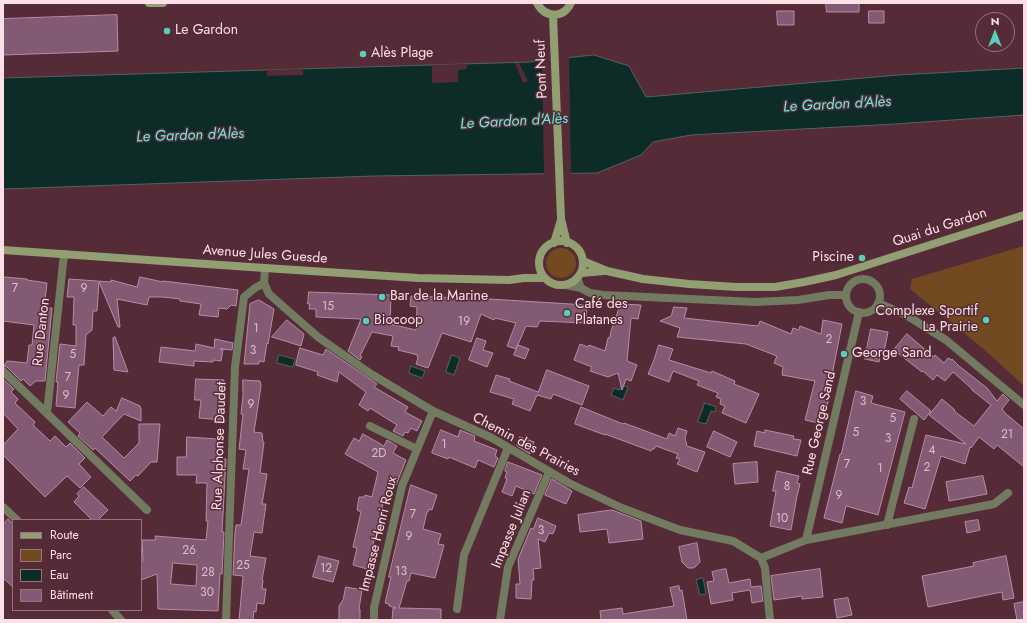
<!DOCTYPE html>
<html>
<head>
<meta charset="utf-8">
<style>
	body { margin:0 }
	#map { position:relative; width:1027px; height:623px; overflow:hidden; background:#552b37; font-family:Jost,sans-serif }
	canvas { display:block }
	.frame { position:absolute; inset:0; border:4px solid #fde0e7; pointer-events:none }
	.legend { position:absolute; left:12px; top:519px; width:130px; height:92px; box-sizing:border-box; background:#552b37; border:1px solid #98737d; margin:0; padding:5px 7px; list-style:none; font-size:12px; color:#fde0e7 }
	.legend li { display:flex; align-items:center; gap:8px; height:20px }
	.legend b { width:20px; border:1px solid #98737d }
	.north { position:absolute; left:975px; top:12px; width:40px; height:40px; box-sizing:border-box; background:#552b37; border:1px solid #98737d; border-radius:50%; rotate:0deg; font-size:11px; font-weight:700; line-height:16px; text-align:center; color:#fde0e7 }
	.north::after { content:''; display:block; margin:auto; width:14px; height:18px; background:#5acebd; clip-path:polygon(50% 0,100% 100%,50% 72%,0 100%) }
</style>
</head>
<body>
<div id="map">
<canvas width="1027" height="623"></canvas>
<div class="frame"></div>
<ul class="legend">
<li><b style="height:5px;background:#919f73"></b>Route</li>
<li><b style="height:11px;background:#734921"></b>Parc</li>
<li><b style="height:11px;background:#0d2c27"></b>Eau</li>
<li><b style="height:11px;background:#835a73"></b>Bâtiment</li>
</ul>
<div class="north">N</div>
</div>
<script>
const c = document.querySelector('canvas').getContext('2d');
c.lineJoin = 'round';
function fill(path, color) {
  c.fillStyle = color;
  c.fill(path, 'evenodd');
}
function stroke(path, color, width, dash) {
  c.strokeStyle = color;
  c.lineWidth = width;
  c.lineCap = dash ? 'butt' : 'round';
  c.setLineDash(dash || []);
  c.stroke(path);
}
function drawText(font, color, halo, rows, align = 'center') {
  c.font = font + ' Jost,sans-serif';
  c.lineWidth = 3;
  c.setLineDash([]);
  c.textBaseline = 'middle';
  c.strokeStyle = halo;
  c.fillStyle = color;
  for (const [text, x, y, turn = 0] of rows) {
    c.save();
    c.translate(x, y);
    c.rotate((+turn || 0) * Math.PI / 180);
    c.textAlign = isNaN(turn) ? turn : align;
    if (halo) c.strokeText(text, 0, 0);
    c.fillText(text, 0, 0);
    c.restore();
  }
}
fill(new Path2D(`
	M1024 246V386L986 351 910 289 912 279Z
	M546 263a15 15 0 1 1 30 0a15 15 0 1 1-30 0Z`), '#734921');
const water = new Path2D(`
	M594 55 629 66 646 97 898 75 1024 68V115L895 124 691 135 653 142 641 155 597 173 374 176 3 189V78L529 62Z
	M279 355 295 359 293 367 277 363Z
	M452 355 460 358 454 375 446 372Z
	M411 366 425 371 422 378 409 373Z
	M621 385 628 387 623 400 611 395 614 388 619 390Z
	M705 403 716 407 715 412 711 411 706 424 698 422Z
	M703 578 706 594 700 595 696 580Z`);
fill(water, '#0d2c27');
stroke(water, '#556261', 1);
fill(new Path2D(`
	M569 56 571 175H544L542 59Z
	M515 63H519L528 81 523 83Z
	M467 64V69L458 70V82L432 83V65Z
	M303 69V75L267 76V70Z`), '#552b37');
const building = new Path2D(`
	M826 3H859V12H827Z
	M777 11H794V25H778Z
	M869 11H884V23H869Z
	M117 15 118 51 3 55V19Z
	M4 277 27 279V280L47 283 44 308H52L45 381H36L30 386 23 379 21 381 7 367 4 366 7 361 27 363 29 345H32L34 325 3 321Z
	M140 277 163 282V281L238 290 236 306 231 305 227 309 219 308 218 317 199 315 201 304 180 301V299L162 297H149L147 305 117 299 120 327H118L99 282 97 311H93L92 330 86 335 84 365H79L75 408 56 406 58 382H56L60 344 76 346V325H73L74 297H67L69 279 111 282V280L137 287Z
	M309 292 391 295 390 324 416 330 417 307 410 306 411 296 489 299 587 305 586 323 540 321 537 327 526 326 516 349 507 346 516 323 495 318 494 320 481 314 471 342 442 333 428 368 416 364 418 358 417 357 418 355 398 350 399 347 391 346 393 336 372 332 360 356 362 357 360 360 348 351 361 319 316 317V309H309L310 304H308Z
	M259 300 274 309 268 344 267 343 264 362 259 361V364H244L250 304Z
	M621 304 641 305 638 319 631 318 627 361 637 365 631 381 626 379 622 390 618 373 608 377 590 371 592 367 574 360 580 344 588 347 589 345 605 351 608 338 610 337 611 331Z
	M674 307 687 308 684 318 758 326 760 321 791 334 793 328 799 330 800 326 821 334 823 320 842 324 827 401H828L824 420 819 419 818 423 805 420 815 381 782 375 783 367 774 363 777 356 746 344 677 337 680 328 660 321 671 316Z
	M287 320 304 334 301 346 272 337Z
	M871 329 888 332 884 352 881 351 879 362 865 359Z
	M907 334 934 357 935 355 944 363 948 358 952 360V359L959 366 987 388 997 401 1003 394 1009 400 1002 409 1005 413 1024 429V467L997 445 994 449 979 437 971 448 970 447 965 464 941 456 925 509 904 503 909 487 912 488 926 435 966 444 929 415 942 399 955 410 954 411 974 426 991 405 972 390V389L953 372 945 381 937 375 933 380 923 371 922 372 894 350Z
	M115 337 128 372 114 370 113 338Z
	M477 338 486 341 483 350 493 353 487 367 469 360Z
	M215 339 233 343 232 350 220 349H223L221 361 213 360V362L194 361V366L159 362 161 347 195 351 196 344 214 348Z
	M518 345 529 349 525 359 514 355Z
	M659 345 673 349 669 360 711 373 712 371 735 381 734 384 759 394 746 423 722 413 725 406 720 404 721 399 716 397 718 393 697 385 699 381 673 371 669 382 648 374 654 360Z
	M300 348 323 355 326 349 377 384 374 387 408 407 405 412 422 421 417 431 411 428 408 433 405 432 403 436 393 431 397 425 370 408 368 411 359 405 366 392 339 372 337 382 317 375 318 372 296 365Z
	M547 370 589 386 582 405 553 394 551 399 537 395 530 411 512 404 514 399 490 392 496 375 510 379 509 381 538 392Z
	M3 379 14 389 11 392 18 399 15 403 35 422 33 425 50 441 55 436 66 447 70 443 85 458 79 464 91 477 80 488 67 476 45 497 3 455V445L18 429 3 413Z
	M196 379 224 380 222 420 199 418 201 400H195Z
	M243 380 260 381 261 386 254 432 262 433 263 442H264L260 473 267 474 262 504H266L262 533 254 532 250 556 266 558 262 580H263L262 589H266L264 604 257 603 256 612 254 611 253 620H239L243 576 233 575 235 533 236 525H241L249 469H243L246 450 239 449 243 414H241L243 396Z
	M856 391 873 396 871 403 905 412 878 515 846 506 842 523 824 518 840 454H841Z
	M907 391 931 411 924 420 900 399Z
	M122 398 140 406 141 409V421L124 414 102 437 124 458 139 443V424H160L157 462H151L138 476 136 475 130 481 95 448 93 450 78 436 80 433 68 422 87 402 103 416 111 407 116 411Z
	M581 407 623 424 624 423 667 439 669 433 675 436 678 428 687 431 685 438 687 446 705 452 697 472 677 464 680 459 676 458 678 454 656 446 654 449H652L651 451 605 434V435L575 424Z
	M441 430 458 437 460 430 475 436 474 441 497 450 495 456 498 458 494 467 478 460 475 468 449 457 448 459 432 453Z
	M765 430 794 436 793 439 801 440 797 456 754 446 757 431 765 433Z
	M714 431 737 442 730 457 707 447Z
	M363 434 384 446 387 440 397 446 393 453 406 460 396 485 388 483 367 569 353 565 357 548 353 547 361 512 357 510 359 497H365V495L372 497 378 472 345 454 354 438 359 441Z
	M187 437 218 439 217 458 226 459 222 532H224L222 574 220 573 218 611 158 609 157 574 141 580V562L143 561 142 540H156L155 536 206 540 208 521H206L207 483H196L197 475H177V457H186ZM173 563 197 565 196 586 171 584Z
	M520 437 534 442 530 454 517 446Z
	M508 462 542 475 534 494 516 486 512 496 502 492 507 479 505 478 507 472 505 471Z
	M757 462 758 482 735 484 733 464Z
	M777 471 799 476 797 483 800 484 797 496 791 530 770 526 776 491H773Z
	M983 476 987 494 949 501 946 482Z
	M552 479 572 491 566 504 545 495Z
	M411 485 437 495 432 510 429 509 428 512H427L423 529 441 534 438 544 444 545 435 578 411 573 409 581H407L399 608 441 609V620H392L393 608H396L389 606V604L385 603 391 577H389Z
	M84 487 108 510 98 520H92L74 502 79 496 77 494Z
	M612 510 641 521 643 539 609 543 607 529 580 532 578 515Z
	M538 518 556 526 553 534 549 533 545 542 538 539 541 568 533 569 534 580H532L531 599 516 598V584H520L518 559 531 528 533 529Z
	M8 519 13 524V587L3 578V525Z
	M978 520 980 530 967 533 965 522Z
	M697 543 700 562 694 568H688L682 562 679 547Z
	M319 556 339 561 333 582 313 577Z
	M1006 556 1014 598 1003 600 1002 592 928 607 922 576 974 566 973 563Z
	M726 569 729 583 750 579 751 587 761 586 763 601 752 603 750 590 732 593 733 600 711 604 707 582 714 581 712 572Z
	M820 569 823 597 802 599V596L774 600 771 576Z
	M679 586 680 591 682 590 687 620H601L600 611 622 608 623 614 674 606 670 588Z
	M346 587 362 590 359 609H360V620H339V606L343 600Z
	M848 598 852 615 837 618 834 600Z
	M1024 602V620H1017L1014 604Z`);
fill(building, '#835a73');
stroke(building, '#b88ca6', 1);
stroke(new Path2D(`
	M265 268 264 283 269 294 318 337 371 374 433 411 492 438 569 483 622 508 680 530 733 541 761 558 765 568 770 620
	M577 278 581 288
	M846 296a17 17 0 1 1 34 0a17 17 0 1 1-34 0Z
	M566 285 581 288 590 293 603 295 755 302 798 300 829 295H846
	M878 303 906 315 946 340 1024 405
	M3 371 147 510
	M47 413 64 254
	M370 426 417 449
	M3 507 17 520
	M887 525 914 419
	M806 540 859 312
	M761 558 806 540 994 504 1008 493
	M457 609 464 555 508 448
	M112 610 121 620
	M226 620 235 367 244 297 255 288 264 283
	M374 620V608L402 486 433 411
	M500 620 508 567 549 472`), '#727b60', 8);
stroke(new Path2D(`
	M149 3H163
	M537 3C545 18 563 19 571 3
	M553 15 561 219 567 243
	M539 263a22 22 0 1 1 44 0a22 22 0 1 1-44 0Z
	M554 243 561 220
	M3 250 250 267 418 278 509 280 524 278H545
	M583 261 607 271 643 279 689 284 736 287H775L804 282 836 275 1024 215
	M581 273 604 271`), '#919f73', 8);
for (const [x, y, r, color] of [
	[167,31,4,"#5acebd"],
	[363,54,4,"#5acebd"],
	[862,258,4,"#5acebd"],
	[382,297,4,"#5acebd"],
	[567,313,4,"#5acebd"],
	[986,320,4,"#5acebd"],
	[366,321,4,"#5acebd"],
	[844,354,4,"#5acebd"]
]) {
  const dot = new Path2D();
  dot.arc(x, y, r, 0, 2 * Math.PI);
  c.fillStyle = color;
  c.fill(dot);
  stroke(dot, '#552b37', 1.5);
}
drawText('12px', '#debeca', null, [
	["7",15,289],
	["9",84,289],
	["15",328,307],
	["19",464,322],
	["1",256,329],
	["2",829,340],
	["3",253,351],
	["5",73,355],
	["7",68,378],
	["9",66,396],
	["3",863,402],
	["9",251,405],
	["5",893,419],
	["5",856,433],
	["21",1007,435],
	["3",888,439],
	["1",444,445],
	["4",932,451],
	["2D",379,454],
	["7",847,465],
	["2",927,468],
	["1",880,469],
	["8",787,487],
	["9",839,496],
	["7",413,515],
	["10",782,519],
	["3",541,531],
	["9",409,537],
	["26",189,551],
	["25",243,566],
	["12",326,569],
	["13",401,572],
	["28",208,573],
	["30",207,593]
]);
drawText('14px', '#fde0e7', '#552b37', [
	["Le Gardon",175,31],
	["Alès Plage",371,54],
	["Piscine",854,258,"right"],
	["Bar de la Marine",390,297],
	["Café des",575,305],
	["Platanes",575,321],
	["Complexe Sportif",978,312,"right"],
	["La Prairie",978,328,"right"],
	["Biocoop",374,321],
	["George Sand",852,354]
], 'left');
drawText('14px', '#fde0e7', '#552b37', [
	["Pont Neuf",542,69,-92],
	["Quai du Gardon",940,228,-18],
	["Avenue Jules Guesde",265,255,4],
	["Rue Danton",42,332,-84],
	["Rue George Sand",820,423,-77],
	["Chemin des Prairies",526,445,28],
	["Rue Alphonse Daudet",220,446,-88],
	["Impasse Julian",512,529,-68],
	["Impasse Henri Roux",379,534,-76]
]);
drawText('italic 15px', '#64eedb', '#552b37', [
	["Le Gardon d'Alès",837,105,-3],
	["Le Gardon d'Alès",514,122,-3],
	["Le Gardon d'Alès",190,136,-2]
]);
</script>
</body>
</html>
